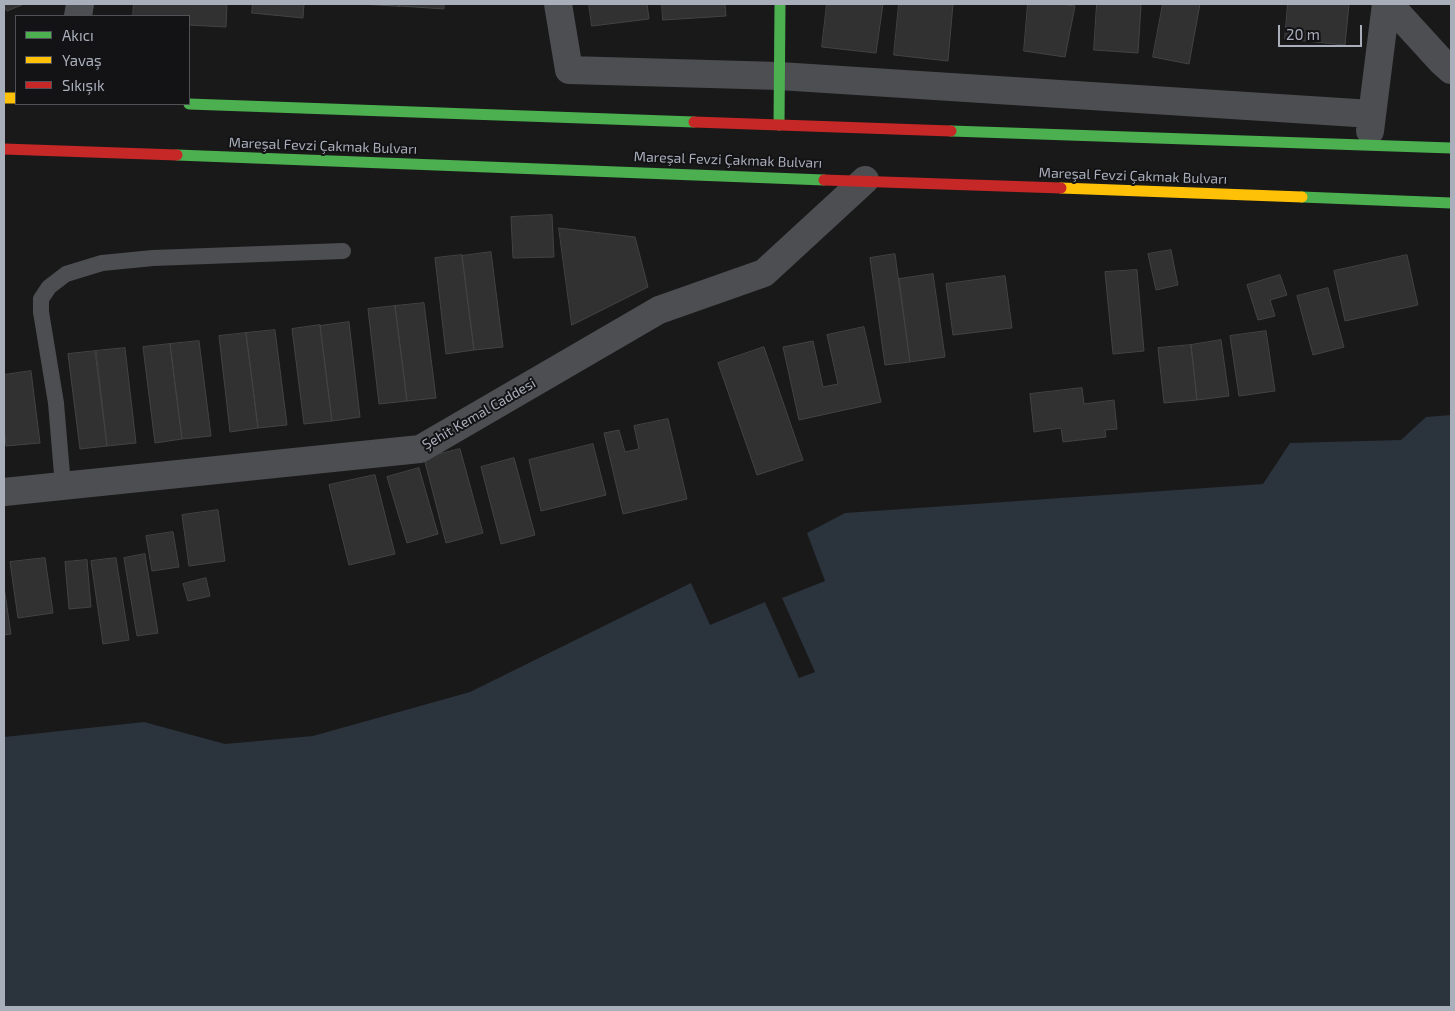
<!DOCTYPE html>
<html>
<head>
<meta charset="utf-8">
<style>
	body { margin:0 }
	#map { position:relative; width:1455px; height:1011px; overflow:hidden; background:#191919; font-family:"Exo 2",sans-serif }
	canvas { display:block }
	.frame { position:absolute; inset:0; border:5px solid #a9aebb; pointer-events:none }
	.legend { position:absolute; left:15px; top:15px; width:175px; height:90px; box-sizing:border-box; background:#131315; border:1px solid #4f5157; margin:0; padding:6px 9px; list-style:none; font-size:15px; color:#a9aebb }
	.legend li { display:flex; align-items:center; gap:10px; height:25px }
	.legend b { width:25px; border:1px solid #4f5157 }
	.scale { position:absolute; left:1278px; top:25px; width:84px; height:22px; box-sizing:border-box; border:2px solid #a9aebb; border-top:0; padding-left:6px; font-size:15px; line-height:18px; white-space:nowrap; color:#a9aebb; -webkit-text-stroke:4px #131315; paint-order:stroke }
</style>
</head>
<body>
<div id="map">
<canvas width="1455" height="1011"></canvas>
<div class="frame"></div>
<ul class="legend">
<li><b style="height:6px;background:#4caf50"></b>Akıcı</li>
<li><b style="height:6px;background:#ffc107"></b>Yavaş</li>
<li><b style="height:6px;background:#c62828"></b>Sıkışık</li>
</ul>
<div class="scale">20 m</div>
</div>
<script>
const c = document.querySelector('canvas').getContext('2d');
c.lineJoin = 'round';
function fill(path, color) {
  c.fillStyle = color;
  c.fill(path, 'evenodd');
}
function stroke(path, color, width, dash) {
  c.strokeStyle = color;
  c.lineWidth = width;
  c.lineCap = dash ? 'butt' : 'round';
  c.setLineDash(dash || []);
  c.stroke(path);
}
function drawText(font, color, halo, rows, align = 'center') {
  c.font = font + ' "Exo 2",sans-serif';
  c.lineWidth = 4;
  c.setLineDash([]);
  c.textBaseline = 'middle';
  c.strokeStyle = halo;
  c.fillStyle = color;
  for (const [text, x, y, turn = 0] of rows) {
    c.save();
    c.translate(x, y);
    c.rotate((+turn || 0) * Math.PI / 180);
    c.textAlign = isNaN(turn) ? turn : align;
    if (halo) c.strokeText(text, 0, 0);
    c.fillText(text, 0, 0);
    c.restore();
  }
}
fill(new Path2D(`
	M1451 415V1007H4V737L144 722 225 744 313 736 470 692 691 583 710 625 765 602 799 678 815 672 782 598 825 581 807 533 845 513 1263 484 1290 443 1401 440 1426 417Z`), '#2b333c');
const building = new Path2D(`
	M4 4H24L7 11Z
	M134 4H227L226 27 189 25V16H133Z
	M253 4H304L303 18 252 13Z
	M362 4H400V6Z
	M400 4H444V9L400 6Z
	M589 4H647L649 19 592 26Z
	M662 4H725L726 16 663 20Z
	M827 4H883L876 53 822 47Z
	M899 4H953L948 61 894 55Z
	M1028 4H1061L1075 6 1065 57 1024 51Z
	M1097 4H1140L1141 6 1138 53 1094 50Z
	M1163 4H1200L1189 64 1153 57Z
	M1288 4H1349L1345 45 1285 39Z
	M552 215 554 257 513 258 511 217Z
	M559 228 635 237 648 287 572 325Z
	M1171 250 1178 285 1156 290 1148 254Z
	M491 252 503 347 474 350 462 256Z
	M895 254 910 362 885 365 870 258Z
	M462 255 474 350 446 354 435 258Z
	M1407 255 1418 305 1345 321 1334 271Z
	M1137 270 1144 351 1113 354 1105 272Z
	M933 274 945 357 910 362 899 279Z
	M1280 275 1287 295 1270 300 1275 316 1258 320 1247 285Z
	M1005 276 1012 328 953 335 946 284Z
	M1328 288 1344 347 1313 355 1297 296Z
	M424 303 436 398 407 401 395 306Z
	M395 306 407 401 379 404 368 309Z
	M349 322 360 417 332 421 320 326Z
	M320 325 332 421 304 424 292 329Z
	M864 327 881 402 799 420 783 347 813 341 823 387 838 384 827 335Z
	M275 330 287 425 258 428 246 333Z
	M1266 331 1275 391 1239 396 1230 336Z
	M246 333 258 428 230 432 219 336Z
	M1221 340 1229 396 1197 400 1191 345Z
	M199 341 211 436 182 439 170 344Z
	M170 344 182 439 155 443 143 347Z
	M1191 345 1197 400 1164 403 1158 348Z
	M764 347 803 460 757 475 718 363Z
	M125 348 136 443 107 446 95 351Z
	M96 351 107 446 80 449 68 354Z
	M31 371 40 443 6 446 4 427V375Z
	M1082 388 1084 404 1114 400 1117 429 1105 430 1106 437 1063 442 1061 428 1034 432 1030 394Z
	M668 419 687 499 623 514 604 433 619 430 625 452 639 449 634 426Z
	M593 444 606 495 541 511 529 460Z
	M460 449 483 533 446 543 424 458Z
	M514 458 535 535 501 544 481 467Z
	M419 468 438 534 407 543 387 477Z
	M375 475 395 554 349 565 329 485Z
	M218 510 225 561 189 566 182 515Z
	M173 532 179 567 152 571 146 536Z
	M145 554 158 633 137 636 124 558Z
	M45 558 53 613 18 618 10 562Z
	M116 558 129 640 103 644 91 561Z
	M87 560 91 607 69 609 65 562Z
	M206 578 210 596 188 601 183 584Z
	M4 587 11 634 4 635Z`);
fill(building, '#313132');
stroke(building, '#424345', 1);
stroke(new Path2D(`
	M63 486 56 403 41 312V299L49 287 66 274 102 263 153 258 343 251`), '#4d4e52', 16);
stroke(new Path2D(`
	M558 4 569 70 779 76 1372 114
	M1389 4 1441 61 1451 70
	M78 16 80 4
	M1370 131 1386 4
	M4 492 420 449 659 310 764 273 865 180`), '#4d4e52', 28);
stroke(new Path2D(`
	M189 104 694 122
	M779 125 780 4
	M951 131 1451 148
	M177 155 824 180
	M1302 197 1451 203`), '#4caf50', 11);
stroke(new Path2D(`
	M4 98H16
	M1061 188 1302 197`), '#ffc107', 11);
stroke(new Path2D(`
	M694 122 951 131
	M4 149 177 155
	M824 180 1061 188`), '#c62828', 11);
drawText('14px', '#a9aebb', '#131315', [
	["Mareşal Fevzi Çakmak Bulvarı",323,146,2],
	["Mareşal Fevzi Çakmak Bulvarı",728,160,2],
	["Mareşal Fevzi Çakmak Bulvarı",1133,176,2],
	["Şehit Kemal Caddesi",479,414,-30]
]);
</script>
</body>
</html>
